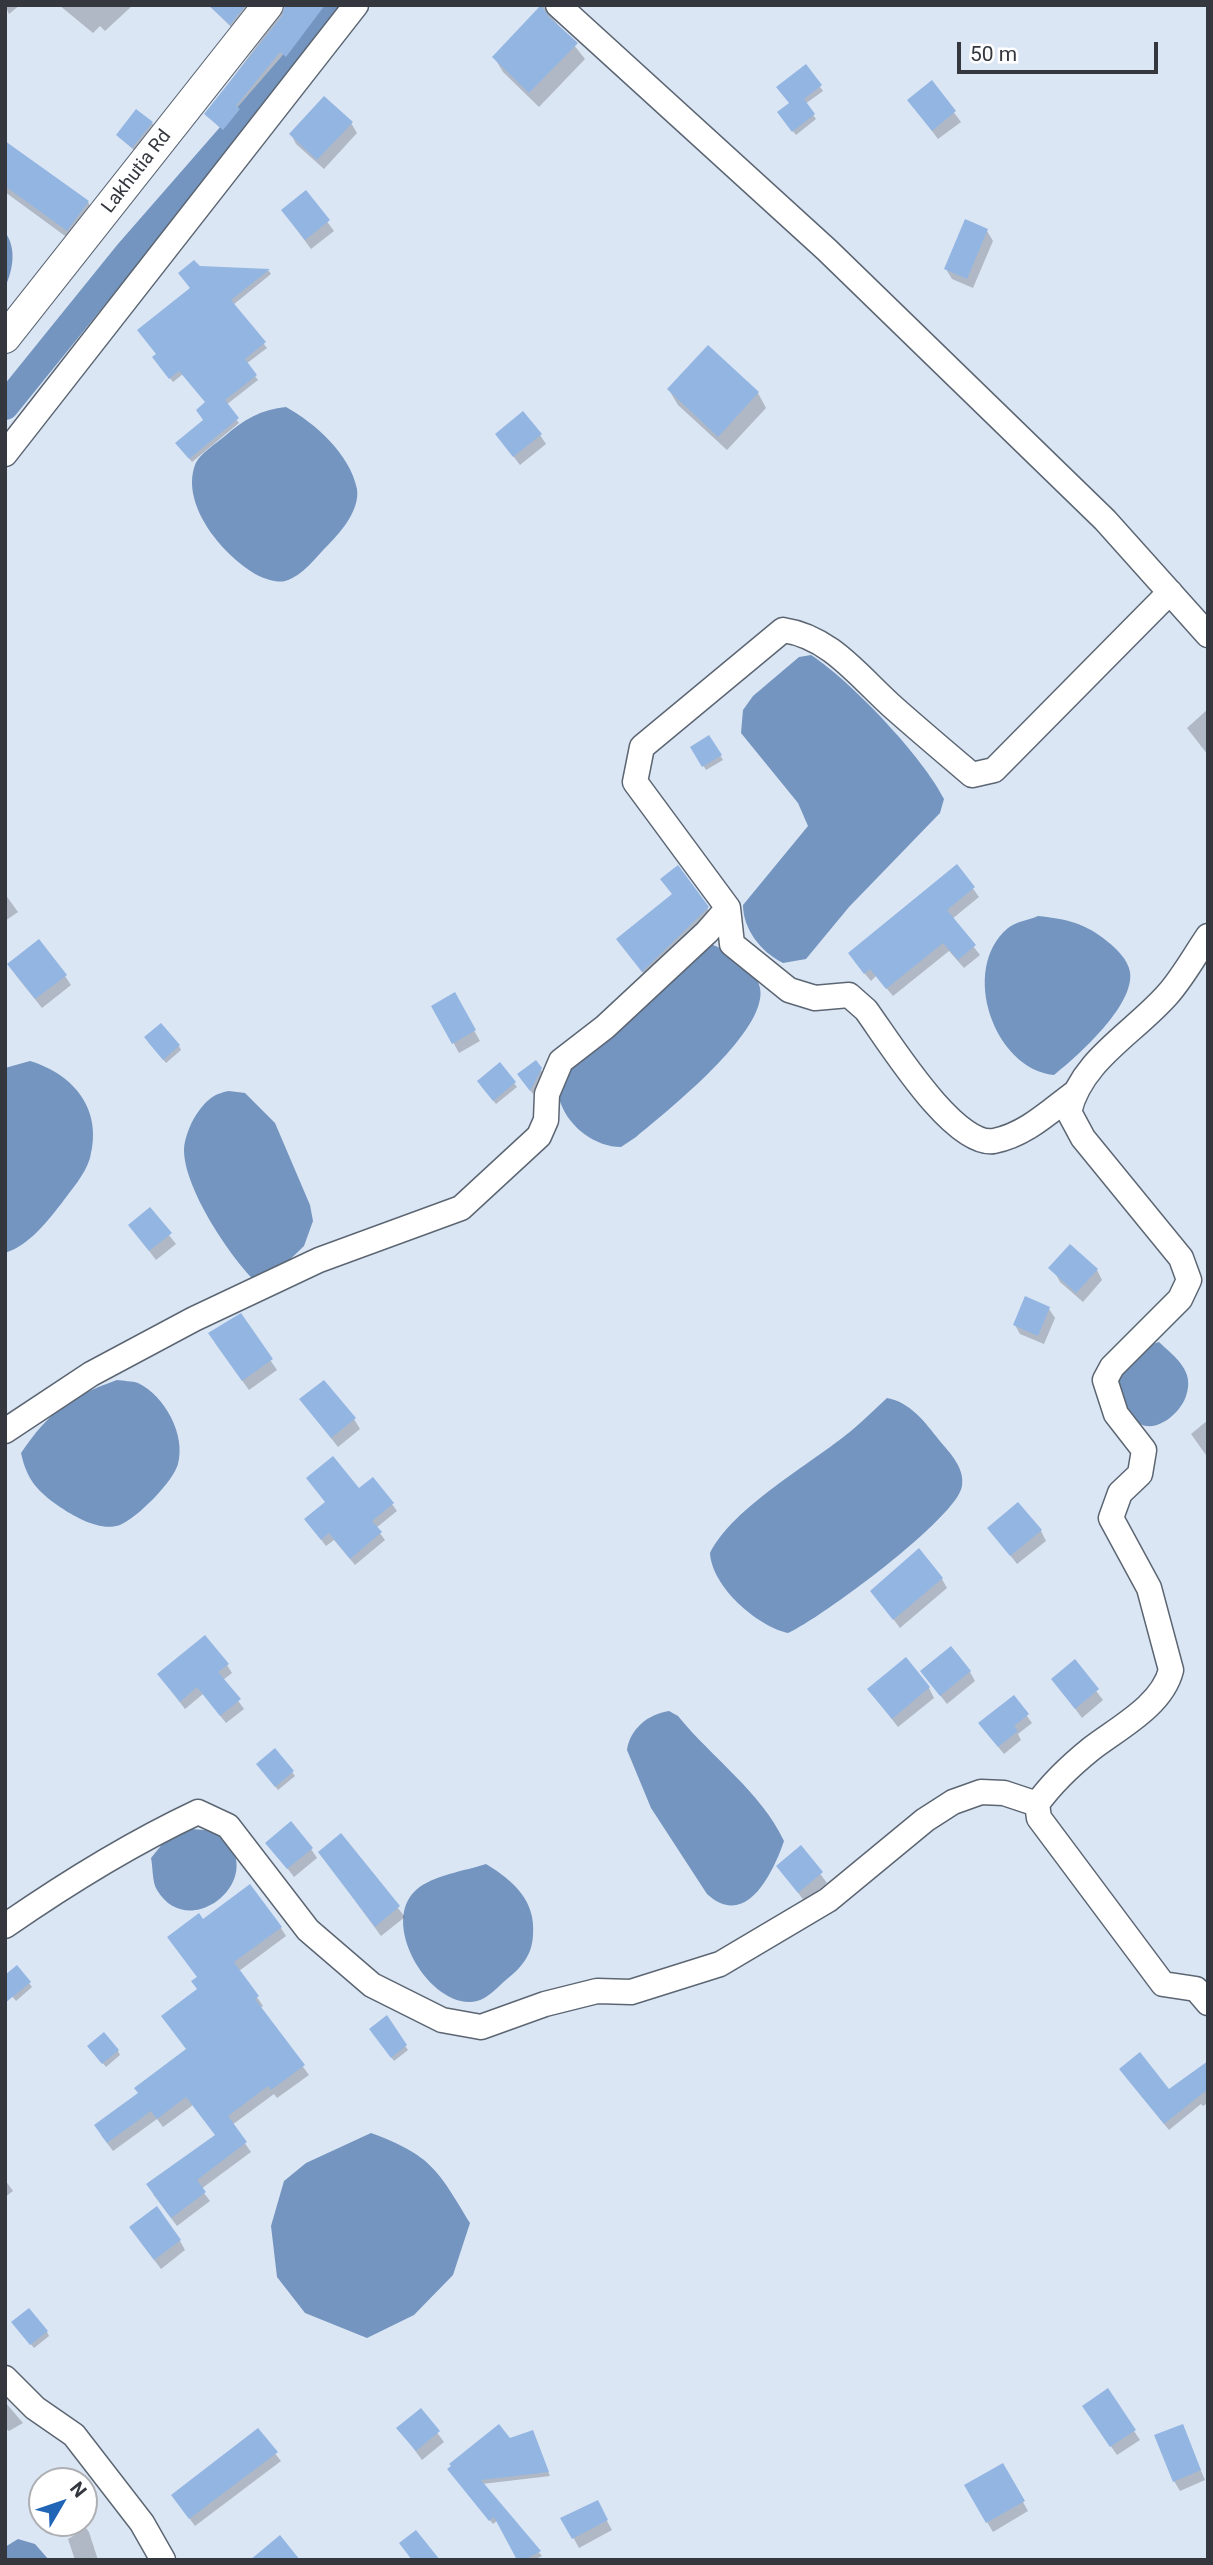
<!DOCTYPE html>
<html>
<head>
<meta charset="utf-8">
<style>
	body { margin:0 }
	#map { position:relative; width:1213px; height:2565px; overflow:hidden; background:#dbe6f5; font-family:Roboto,sans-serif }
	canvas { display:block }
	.frame { position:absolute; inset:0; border:7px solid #34383e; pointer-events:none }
	.north { position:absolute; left:28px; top:2467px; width:70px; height:70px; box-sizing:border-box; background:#fff; border:2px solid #aeafb2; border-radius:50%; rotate:51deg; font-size:19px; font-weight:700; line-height:28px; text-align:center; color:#34383e }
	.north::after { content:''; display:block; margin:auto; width:24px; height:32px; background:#2166b6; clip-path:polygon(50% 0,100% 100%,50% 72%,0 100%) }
	.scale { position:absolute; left:957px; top:42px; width:201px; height:32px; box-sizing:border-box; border:4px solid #34383e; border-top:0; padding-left:9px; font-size:21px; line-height:24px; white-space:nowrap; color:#34383e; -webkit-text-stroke:5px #fff; paint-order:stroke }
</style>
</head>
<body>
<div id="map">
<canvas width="1213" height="2565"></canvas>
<div class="frame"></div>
<div class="north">N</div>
<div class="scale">50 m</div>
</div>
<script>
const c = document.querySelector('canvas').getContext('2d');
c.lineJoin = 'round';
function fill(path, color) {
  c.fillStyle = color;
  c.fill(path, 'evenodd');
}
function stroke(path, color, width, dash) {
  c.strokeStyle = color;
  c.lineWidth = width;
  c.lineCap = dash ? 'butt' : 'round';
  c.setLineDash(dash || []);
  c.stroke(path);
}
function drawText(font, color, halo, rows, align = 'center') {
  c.font = font + ' Roboto,sans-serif';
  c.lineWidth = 5;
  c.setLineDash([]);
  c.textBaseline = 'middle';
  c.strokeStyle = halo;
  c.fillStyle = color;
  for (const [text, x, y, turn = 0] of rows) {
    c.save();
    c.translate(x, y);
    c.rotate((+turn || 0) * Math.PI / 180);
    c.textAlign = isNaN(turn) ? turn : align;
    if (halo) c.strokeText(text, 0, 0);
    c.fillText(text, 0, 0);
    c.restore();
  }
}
fill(new Path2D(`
	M5 232C17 249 13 269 5 288Z
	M286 407C315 423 350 454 357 489 360 509 342 531 329 544 316 557 303 576 285 581 277 583 266 579 259 576 225 558 180 506 195 465 199 454 217 443 225 436 243 420 262 409 286 407Z
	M811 655C851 681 923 757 944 799L940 813 849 907 806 959 783 963C761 952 743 929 743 905L808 826 798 803 741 733 743 710 753 696 799 657Z
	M1038 916C1067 919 1085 923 1108 942 1117 949 1128 960 1130 972 1135 1005 1078 1056 1054 1075 994 1069 959 969 1008 928 1015 922 1029 920 1038 916Z
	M706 943C721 946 730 954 742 963 754 972 763 985 760 999 753 1042 670 1109 636 1137L621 1147C596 1147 570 1128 561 1104 557 1096 560 1085 561 1076Z
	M30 1061C75 1075 103 1110 90 1158 85 1175 71 1190 61 1204 46 1223 29 1245 5 1253V1068Z
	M229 1091 245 1093 275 1123 310 1205 313 1221 304 1246 278 1271 252 1278C227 1252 184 1187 184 1150 184 1140 190 1124 196 1115 206 1101 212 1094 229 1091Z
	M1159 1342C1176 1358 1195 1371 1186 1396 1181 1412 1158 1433 1140 1424 1125 1416 1113 1385 1120 1371 1123 1366 1128 1362 1132 1359 1141 1350 1147 1345 1159 1342Z
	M117 1380C123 1381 132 1381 138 1383 165 1396 186 1435 178 1464 173 1482 137 1518 120 1525 101 1532 75 1517 60 1507 37 1491 27 1480 21 1453 50 1411 69 1397 117 1380Z
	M887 1398C910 1402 925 1422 939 1440 950 1453 965 1468 962 1486 958 1517 820 1619 788 1633 757 1626 712 1587 710 1553 733 1507 811 1464 851 1431 864 1420 875 1409 887 1398Z
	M669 1711 678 1716C712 1758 761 1792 784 1841 773 1873 746 1930 707 1894L651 1808 627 1750C630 1729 648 1714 669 1711Z
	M191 1829 218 1831C222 1836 229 1842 232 1848 255 1890 186 1939 157 1890 152 1882 153 1867 151 1858L168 1837Z
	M486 1864C514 1881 536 1901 533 1935 532 1955 522 1967 507 1979 499 1986 487 1999 477 2001 432 2012 378 1924 416 1890 433 1875 465 1871 486 1864Z
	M371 2133C431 2155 438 2170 470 2223L453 2275 414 2315 367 2338 305 2313 277 2277 271 2226 284 2181 306 2163Z
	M18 2539 35 2544 49 2560H5V2547Z`), '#7495bf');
fill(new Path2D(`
	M5 5H20L9 14Z
	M59 5H133L105 31 100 26 93 33Z
	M257 5 236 32 210 6V5Z
	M287 5H327L315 21 319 27 291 64 285 59 241 114 244 119 229 137 206 114Z
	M543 6 585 59 539 107 503 72 494 57Z
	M805 66 823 91 805 104 816 119 796 135 782 117 791 104Z
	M932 83 961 122 938 139 909 100Z
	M152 123 155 127 135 151 118 136Z
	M351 123 357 133 324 169 296 144 291 134Z
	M5 143 88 202 96 216 76 244 5 192Z
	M306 193 334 231 311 249 283 211Z
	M987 231 993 241 973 288 952 279 946 269Z
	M199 268 269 271 271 274 233 305 267 348 246 364 258 380 226 405 239 423 192 462 180 447 205 421 206 403 183 374 173 382 156 361Z
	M669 390 758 393 766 408 727 450 678 405Z
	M497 435H540L546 444 520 465Z
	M1208 709V755L1187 728Z
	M709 737 723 760 706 770 692 747Z
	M957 866 979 897 952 919 980 955 964 968 949 951 893 996 876 976 871 981 855 962Z
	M662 880 707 908 713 918 649 981 618 939 673 895Z
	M5 894 18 912 5 921Z
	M15 974 65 976 71 985 42 1008Z
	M454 995 480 1041 459 1053 433 1006Z
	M148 1042 179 1046 181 1050 166 1063Z
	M500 1065 517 1087 496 1104 481 1086Z
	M540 1069 543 1073 533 1094 521 1079Z
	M149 1210 176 1244 156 1260 130 1226Z
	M1071 1246 1097 1270 1102 1280 1083 1302 1060 1282 1054 1271Z
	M1049 1309 1055 1318 1044 1344 1020 1334 1015 1325Z
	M240 1316 277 1370 249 1390 215 1343Z
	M301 1400 354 1419 360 1429 338 1447Z
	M1208 1420V1454L1206 1455 1191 1434Z
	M358 1491 392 1504 397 1511 376 1528 385 1540 355 1565 334 1540 326 1546 306 1520 327 1503Z
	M989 1528 1041 1531 1046 1541 1017 1564Z
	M942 1579 947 1588 900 1628 872 1591Z
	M1074 1662 1103 1700 1082 1718 1053 1679Z
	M227 1665 232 1673 223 1680 244 1709 226 1723 203 1694 185 1709 159 1675Z
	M922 1672H970L975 1681 947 1704Z
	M929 1688 934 1698 898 1727 869 1690Z
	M1014 1698 1032 1723 1018 1734 1021 1740 1004 1754 985 1731Z
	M261 1768 292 1772 295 1776 278 1790Z
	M341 1836 405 1917 381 1936 320 1853Z
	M268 1843 311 1849 317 1858 294 1877Z
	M801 1848 827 1883 805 1902 778 1866Z
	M203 1922 281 1928 286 1936 239 1971 263 2006 260 2008 309 2075 277 2098 274 2094 232 2125 251 2152 201 2189 210 2201 177 2226 153 2194 216 2136 193 2105 163 2127 157 2119 113 2151 101 2135 139 2094 187 2050 199 1990Z
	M17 1967 32 1987 16 2001 5 1988Z
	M386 2018 408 2050 394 2061 374 2033Z
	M92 2050 118 2051 120 2055 106 2067Z
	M1125 2076 1169 2091 1208 2078V2103L1203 2106 1201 2104 1169 2130Z
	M5 2180 13 2191 5 2197Z
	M137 2237 180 2241 185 2250 161 2269Z
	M16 2327 47 2332 49 2336 34 2348Z
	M5 2402 23 2423 9 2431 5 2428Z
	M421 2411 444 2442 422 2460 399 2429Z
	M1090 2416 1134 2431 1140 2440 1117 2455Z
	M1182 2427 1205 2480 1180 2491 1174 2481Z
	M257 2431 281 2461 195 2526 178 2503Z
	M534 2436 550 2476 482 2484 542 2556 534 2560H519L498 2520 493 2524 452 2474 509 2440Z
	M1002 2465 1028 2511 993 2532 966 2486Z
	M597 2503 612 2530 579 2548 563 2519Z
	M86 2528 89 2532 98 2560H75L68 2539Z`), '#0003');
stroke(new Path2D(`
	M5 406 127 255 292 66 336 5`), '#7495bf', 28);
fill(new Path2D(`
	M208 5H246L230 25Z
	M285 5H325L286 57 280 52 236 106 240 109 223 130 204 114 282 16Z
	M541 5 548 16 578 43 529 93 492 57Z
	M806 64 822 85 804 99 815 114 792 132 777 112 789 103 776 87Z
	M932 80 956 111 932 131 907 100Z
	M324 96 353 122 317 160 289 134Z
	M136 109 153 122 132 148 116 135Z
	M5 141 89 201 67 231 5 186Z
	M306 190 330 220 305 240 281 210Z
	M965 219 988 229 967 279 944 269Z
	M194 260 200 266 270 269 231 300 266 342 245 359 257 375 225 400 239 418 189 459 175 443 203 420 196 410 205 402 179 371 169 379 152 357 156 354 137 330 190 288 178 273Z
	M708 345 759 392 718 437 667 389Z
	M523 411 542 434 513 457 495 434Z
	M709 735 722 755 702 767 690 747Z
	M957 864 975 887 947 910 976 945 958 960 943 943 886 989 870 969 864 974 848 953Z
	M678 865 709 907 642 972 616 939 672 894 660 879Z
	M39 939 67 975 35 999 7 964Z
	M455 992 476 1030 452 1044 431 1006Z
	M161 1023 180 1045 163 1060 144 1037Z
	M536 1060 542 1068 530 1091 517 1074Z
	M500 1062 516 1082 493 1101 477 1081Z
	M150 1207 172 1233 149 1251 128 1225Z
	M1070 1244 1098 1269 1076 1293 1048 1268Z
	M1025 1296 1050 1307 1038 1336 1013 1325Z
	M241 1313 273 1359 242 1381 208 1333Z
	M324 1380 356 1418 331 1438 299 1399Z
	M333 1456 359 1488 373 1477 394 1503 372 1521 382 1532 350 1559 329 1533 321 1540 304 1519 325 1502 306 1478Z
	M1018 1502 1042 1530 1010 1556 987 1528Z
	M919 1548 943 1578 893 1620 870 1591Z
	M205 1635 229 1664 218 1672 241 1699 220 1716 197 1687 180 1702 157 1674Z
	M951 1646 971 1671 940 1696 920 1671Z
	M906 1657 930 1687 892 1719 867 1689Z
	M1075 1659 1099 1689 1075 1709 1051 1679Z
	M1014 1695 1029 1714 1014 1726 1018 1731 998 1747 978 1723Z
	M275 1748 294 1771 275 1787 256 1764Z
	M291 1821 313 1848 287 1869 265 1843Z
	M341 1833 400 1906 375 1927 318 1852Z
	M801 1845 823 1872 798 1893 776 1866Z
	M250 1884 282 1927 234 1962 259 1996 255 1999 305 2065 271 2090 268 2086 228 2116 247 2142 197 2180 206 2192 171 2218 146 2184 215 2135 186 2097 157 2119 151 2111 107 2143 94 2125 138 2093 134 2088 186 2049 161 2016 197 1989 191 1981 197 1977 167 1937 199 1913 203 1919Z
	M17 1965 31 1982 5 2003V1975Z
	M387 2015 407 2045 391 2058 369 2029Z
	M104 2032 119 2050 102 2064 87 2046Z
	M1140 2052 1169 2089 1208 2061V2089L1164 2124 1119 2069Z
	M157 2206 181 2240 154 2260 129 2227Z
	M29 2308 48 2331 30 2345 11 2322Z
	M1108 2388 1136 2430 1110 2447 1082 2406Z
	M421 2408 440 2431 416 2451 396 2428Z
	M499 2424 510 2438 533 2430 549 2472 481 2480 541 2551 524 2560H517L494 2517 489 2521 447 2469 451 2466 449 2464Z
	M1183 2424 1201 2470 1173 2482 1154 2435Z
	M258 2428 278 2452 189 2519 171 2495Z
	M1003 2463 1025 2501 986 2523 964 2485Z
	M598 2500 608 2520 572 2539 560 2518Z
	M416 2530 440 2560H412L399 2543Z
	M280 2535 300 2560H250Z`), '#93b5e2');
const minor = new Path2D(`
	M558 5 827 250 1105 520 1208 635
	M5 454 356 5
	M728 908 732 944 789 990 815 998 849 995 866 1010C888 1040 954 1148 994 1141 1025 1135 1049 1112 1073 1094
	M1208 936C1195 955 1183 977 1168 994 1134 1033 1081 1060 1069 1112L1083 1138 1181 1258 1189 1280 1180 1299 1112 1367 1105 1380 1116 1414 1144 1450 1140 1474 1120 1493 1111 1518 1149 1588 1171 1670C1162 1706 1118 1728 1091 1749 1070 1766 1052 1783 1037 1804L1039 1818 1163 1984 1196 1989 1208 2003
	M5 1431 91 1374 194 1319 319 1260 461 1208 539 1136 546 1120 547 1094 561 1061 605 1027 707 932 728 908 635 782 642 747 783 630C831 637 859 677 894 708 920 731 946 753 972 775L994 770 1170 592
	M5 1926C67 1883 130 1844 198 1812L228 1826 308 1930 372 1985 442 2020 481 2027 545 2004 597 1991 631 1992 720 1964 828 1900 925 1820 953 1802 981 1792 1004 1793 1037 1804
	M5 2378 35 2408 74 2435 142 2523 163 2560`);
const tertiary = new Path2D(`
	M5 338 268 5`);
stroke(minor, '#5c6673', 27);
stroke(tertiary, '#5c6673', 32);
stroke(minor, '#fff', 24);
stroke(tertiary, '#fff', 30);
drawText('19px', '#34383e', '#fff', [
	["Lakhutia Rd",137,172,-52]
]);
</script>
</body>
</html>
